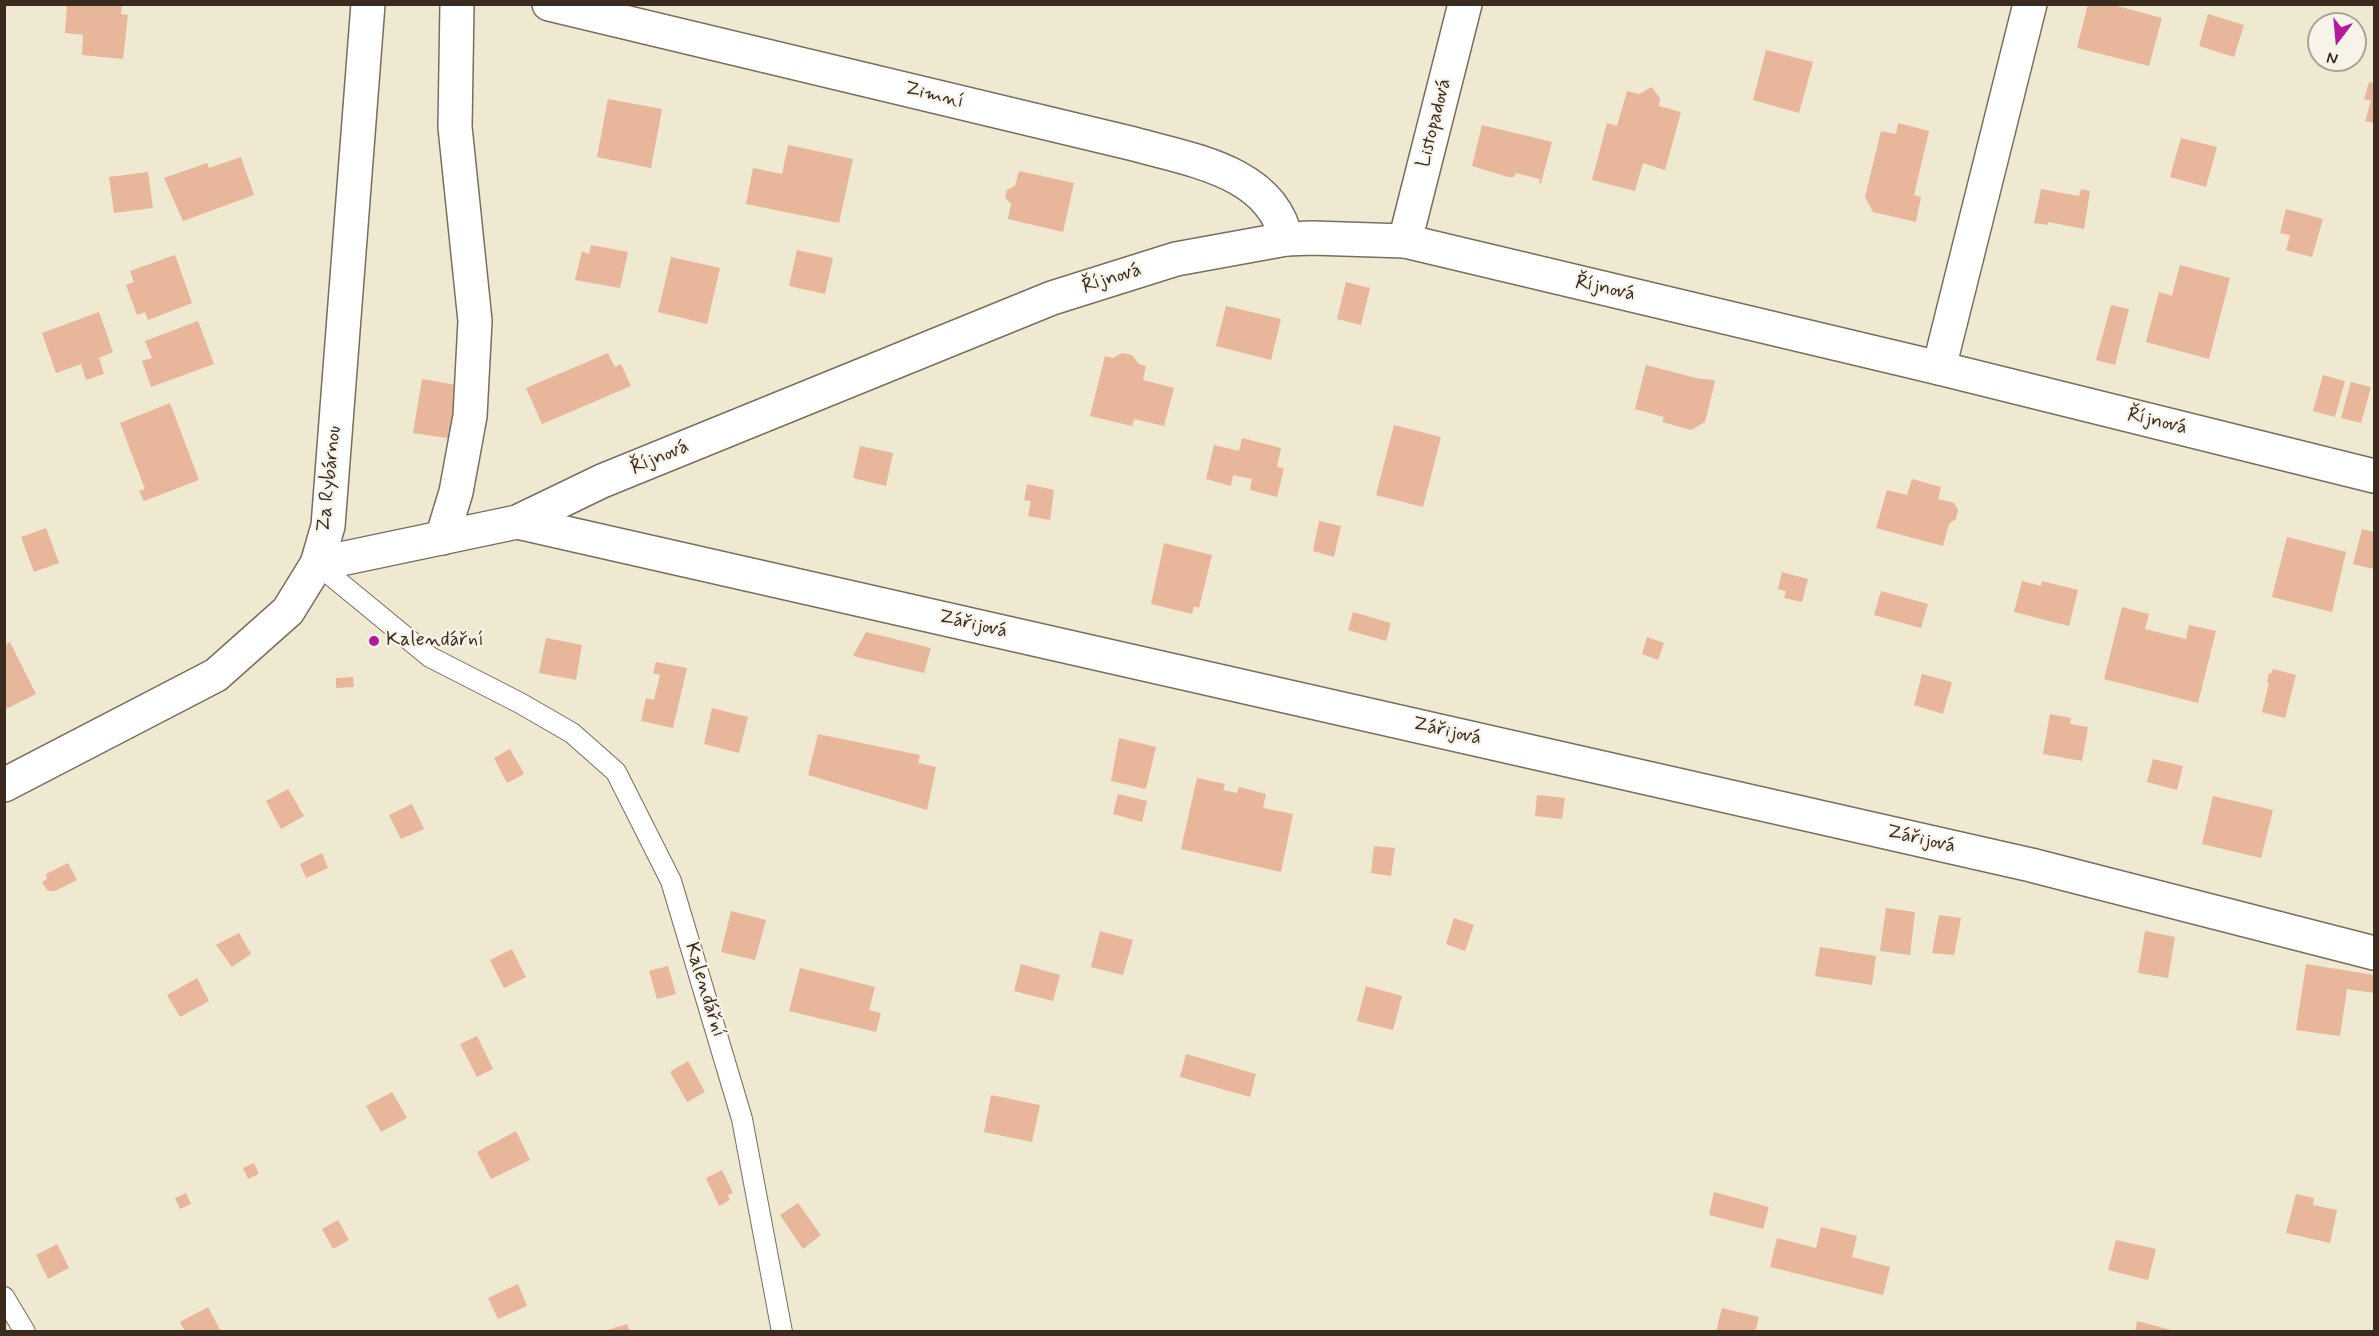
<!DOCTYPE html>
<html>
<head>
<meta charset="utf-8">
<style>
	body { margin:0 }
	#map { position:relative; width:2379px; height:1336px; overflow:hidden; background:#f0e9d2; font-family:Mynerve,sans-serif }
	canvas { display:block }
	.frame { position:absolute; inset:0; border:6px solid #3b2a1e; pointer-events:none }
	.north { position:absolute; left:2307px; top:12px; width:60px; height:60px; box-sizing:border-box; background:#f7f3e8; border:2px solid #aca397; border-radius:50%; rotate:196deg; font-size:16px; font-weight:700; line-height:24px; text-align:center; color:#3b2a1e }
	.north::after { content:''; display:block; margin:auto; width:21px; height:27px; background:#b5179e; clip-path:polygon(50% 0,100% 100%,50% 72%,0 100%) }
</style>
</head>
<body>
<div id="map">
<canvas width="2379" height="1336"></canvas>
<div class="frame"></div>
<div class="north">N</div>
</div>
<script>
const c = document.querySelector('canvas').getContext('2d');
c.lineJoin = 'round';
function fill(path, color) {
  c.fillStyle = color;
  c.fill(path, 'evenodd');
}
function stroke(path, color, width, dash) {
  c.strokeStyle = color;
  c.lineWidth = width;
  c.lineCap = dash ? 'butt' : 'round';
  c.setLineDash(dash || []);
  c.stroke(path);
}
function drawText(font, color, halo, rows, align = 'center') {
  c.font = font + ' Mynerve,sans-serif';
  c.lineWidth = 4.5;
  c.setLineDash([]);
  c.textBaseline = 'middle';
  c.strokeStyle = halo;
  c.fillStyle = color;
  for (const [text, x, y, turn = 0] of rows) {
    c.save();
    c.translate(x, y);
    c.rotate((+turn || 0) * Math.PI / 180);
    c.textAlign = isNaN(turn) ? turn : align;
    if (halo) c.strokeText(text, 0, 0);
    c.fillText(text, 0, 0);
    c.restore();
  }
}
fill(new Path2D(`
	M67 4H122L121 14 128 15 123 59 82 55 83 35 65 33Z
	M2088 4H2110L2162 18 2149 66 2077 48Z
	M2208 14 2244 25 2234 57 2199 46Z
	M1766 50 1813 62 1799 113 1753 100Z
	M2369 82 2374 83V123L2365 121 2371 101 2364 99Z
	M1652 87 1660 99 1659 106 1681 112 1665 170 1643 163 1635 191 1592 180 1607 123 1617 126 1627 91 1639 94Z
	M608 99 662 109 651 168 597 157Z
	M1898 123 1929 131 1914 195 1921 197 1916 222 1873 212 1865 197 1881 131 1896 134Z
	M1482 125 1552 142 1541 183H1539L1540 179 1516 173 1514 177H1508L1472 166Z
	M2181 138 2217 147 2206 187 2170 177Z
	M788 145 853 159 839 223 746 204 753 168 782 174Z
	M241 157 254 195 183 221 164 178 207 163 209 168Z
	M1019 171 1074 183 1063 232 1008 219 1011 204 1005 197 1007 190 1015 186Z
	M148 172 153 208 114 213 109 177Z
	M2041 189 2079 196 2081 189 2090 191 2084 229 2048 222V225L2034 223Z
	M2286 209 2323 219 2312 257 2286 250 2290 235 2280 233Z
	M591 245 628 252 620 288 575 280 582 251 589 254Z
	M797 250 833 258 825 294 789 286Z
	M175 255 192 303 148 320 145 312 137 315 126 285 134 282 130 271Z
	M671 257 720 268 707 324 658 312Z
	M2180 265 2230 278 2209 359 2146 342 2159 292 2172 296Z
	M1346 282 1370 288 1361 325 1337 319Z
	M2111 305 2129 309 2115 365 2096 360Z
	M1226 306 1281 319 1271 360 1216 346Z
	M99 312 113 352 99 358 104 374 86 380 81 364 56 373 42 333Z
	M198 321 214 364 151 387 142 361 152 358 145 341Z
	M608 353 615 367 621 364 631 386 542 424 526 388Z
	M1122 353 1132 355 1139 364 1146 366 1143 380 1174 388 1164 426 1134 419 1132 426 1090 416 1105 356 1113 358Z
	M1646 365 1696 378 1713 380 1715 382 1705 422 1691 430 1662 422 1664 417 1635 409Z
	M2323 375 2345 381 2335 417 2313 411Z
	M422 379 462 386 453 439 413 433Z
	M2351 382 2371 387 2361 423 2341 418Z
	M170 403 199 480 144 501 139 491 145 489 120 423Z
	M1394 425 1441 437 1423 507 1376 495Z
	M1242 438 1281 448 1277 467 1284 468 1277 497 1250 490 1252 479 1233 475 1231 486 1206 479 1214 445 1239 451Z
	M860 446 893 453 886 486 853 478Z
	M1912 479 1941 487 1938 499 1954 503 1958 510 1956 519 1949 524 1943 546 1876 528 1887 490 1907 495Z
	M1027 484 1054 490 1050 520 1028 516 1031 501 1024 500Z
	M1319 521 1341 526 1334 557 1313 551Z
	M46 528 59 563 34 572 21 537Z
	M2362 529 2374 532V569L2353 564Z
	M2287 537 2346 552 2332 612 2272 597Z
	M1164 543 1212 555 1199 608 1194 606 1192 614 1151 604Z
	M1782 572 1808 579 1802 602 1784 598 1786 591 1778 589Z
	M2022 581 2041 586 2042 581 2078 590 2069 626 2014 612Z
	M1881 591 1928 604 1921 628 1874 615Z
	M2122 607 2149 614 2145 629 2186 639 2189 625 2216 631 2198 703 2104 679Z
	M1353 612 1391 623 1386 641 1348 630Z
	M866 632 931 648 924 673 853 656Z
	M1647 637 1664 643 1658 660 1642 654Z
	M546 638 582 645 576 680 539 673Z
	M10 642 36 694 4 710V645Z
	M656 662 687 668 673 728 641 721 646 698 654 700 660 675 653 673Z
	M2273 669 2296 675 2285 718 2262 712 2269 683 2267 682 2269 673 2271 674Z
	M1922 674 1952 682 1943 714 1914 705Z
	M353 677 354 687 336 688V678Z
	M712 708 748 717 739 753 704 744Z
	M2050 714 2071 718 2070 724 2088 727 2082 761 2043 754Z
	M818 734 920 755 918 763 936 767 927 810 808 775Z
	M1119 738 1156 747 1146 789 1111 781Z
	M510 749 524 774 507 783 494 758Z
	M2153 759 2183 766 2177 790 2147 782Z
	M1197 778 1225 784 1223 790 1237 793 1239 787 1266 794 1263 808 1293 814 1281 872 1181 849Z
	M288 789 304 816 281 829 266 801Z
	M1118 794 1147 801 1142 822 1113 814Z
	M1537 795 1565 798 1562 819 1535 816Z
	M2213 796 2273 810 2261 858 2202 844Z
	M412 804 424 829 401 839 389 815Z
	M1374 846 1395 848 1391 876 1371 873Z
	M322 853 328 868 306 878 300 864Z
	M68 863 77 880 55 891H48L42 882 47 879 46 874Z
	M1886 908 1915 912 1910 955 1880 951Z
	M731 911 766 920 755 960 721 952Z
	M1939 915 1961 918 1954 955 1932 953Z
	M1454 918 1474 925 1465 951 1446 944Z
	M1100 931 1133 940 1123 975 1091 967Z
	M2145 931 2175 937 2168 978 2138 973Z
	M239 933 251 954 232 967 216 945Z
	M1820 947 1876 956 1872 985 1815 976Z
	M512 949 526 977 504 988 490 960Z
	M1021 964 1060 975 1053 1001 1014 991Z
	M2306 964 2374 975V993L2347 989 2340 1036 2296 1030Z
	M668 966 676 994 657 999 649 971Z
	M800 968 875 987 869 1010 881 1013 876 1032 789 1011Z
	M197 978 209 1001 180 1017 167 995Z
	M1366 986 1402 996 1393 1030 1357 1021Z
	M477 1036 493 1069 477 1077 460 1044Z
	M1186 1054 1256 1074 1250 1097 1180 1077Z
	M688 1061 705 1092 687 1102 670 1072Z
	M392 1092 407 1118 381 1132 366 1106Z
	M991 1095 1040 1105 1032 1142 984 1132Z
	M516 1131 530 1160 491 1179 477 1152Z
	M254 1163 259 1174 248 1179 243 1168Z
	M722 1170 733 1193 728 1195 730 1200 719 1206 706 1178Z
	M1714 1192 1769 1207 1763 1229 1709 1215Z
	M186 1193 191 1204 180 1209 175 1198Z
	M2296 1194 2314 1198 2313 1205 2337 1210 2330 1243 2286 1233Z
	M798 1203 821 1235 803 1249 780 1215Z
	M338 1220 349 1240 333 1249 322 1229Z
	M1821 1227 1857 1236 1852 1257 1890 1267 1883 1295 1770 1267 1777 1238 1816 1248Z
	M2116 1240 2156 1249 2148 1280 2108 1270Z
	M57 1244 69 1268 48 1279 36 1255Z
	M518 1284 527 1306 498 1319 488 1298Z
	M208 1307 220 1330 219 1332H185L180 1322Z
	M1722 1308 1759 1317 1755 1332H1716Z
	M2137 1321 2175 1331V1332H2135Z
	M627 1324 630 1332H605V1331Z`), '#e7b69b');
const lane = new Path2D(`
	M317 564 430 657 520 703 572 733 616 772 671 881 742 1119 782 1332
	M4 1297 25 1332`);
const street = new Path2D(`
	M549 4 1134 144C1190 160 1272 171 1286 239
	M1405 241 1465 4
	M1939 368 2030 4
	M517 522 2031 865 2374 953
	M442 538 456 492 470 416 475 321 455 127 457 4
	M317 564 328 526 368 4`);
const secondary = new Path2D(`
	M4 785 216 675 288 611 317 564 517 522 602 481 1052 298 1176 259 1286 239 1312 238 1405 241 1939 368 2374 476`);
stroke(lane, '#7a6d5d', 22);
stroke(street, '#7a6d5d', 36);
stroke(secondary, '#7a6d5d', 36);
stroke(lane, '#fff', 20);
stroke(street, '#fff', 33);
stroke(secondary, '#fff', 33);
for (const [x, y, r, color] of [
	[374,641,6,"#b5179e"]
]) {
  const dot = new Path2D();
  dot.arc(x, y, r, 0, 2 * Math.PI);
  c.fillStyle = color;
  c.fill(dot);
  stroke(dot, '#f7f3e8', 2);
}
drawText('20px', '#3b2a1e', '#f7f3e8', [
	["Zimní",934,96,14],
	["Listopadová",1435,123,-76],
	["Říjnová",1112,279,-17],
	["Říjnová",1605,289,13],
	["Říjnová",2157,422,14],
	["Říjnová",660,458,-22],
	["Za Rybárnou",330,479,-84],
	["Zářijová",973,625,13],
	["Zářijová",1447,732,13],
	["Zářijová",1921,840,13],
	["Kalendářní",704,990,73]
]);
drawText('20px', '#3b2a1e', '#f7f3e8', [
	["Kalendářní",386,641]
], 'left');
</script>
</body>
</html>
